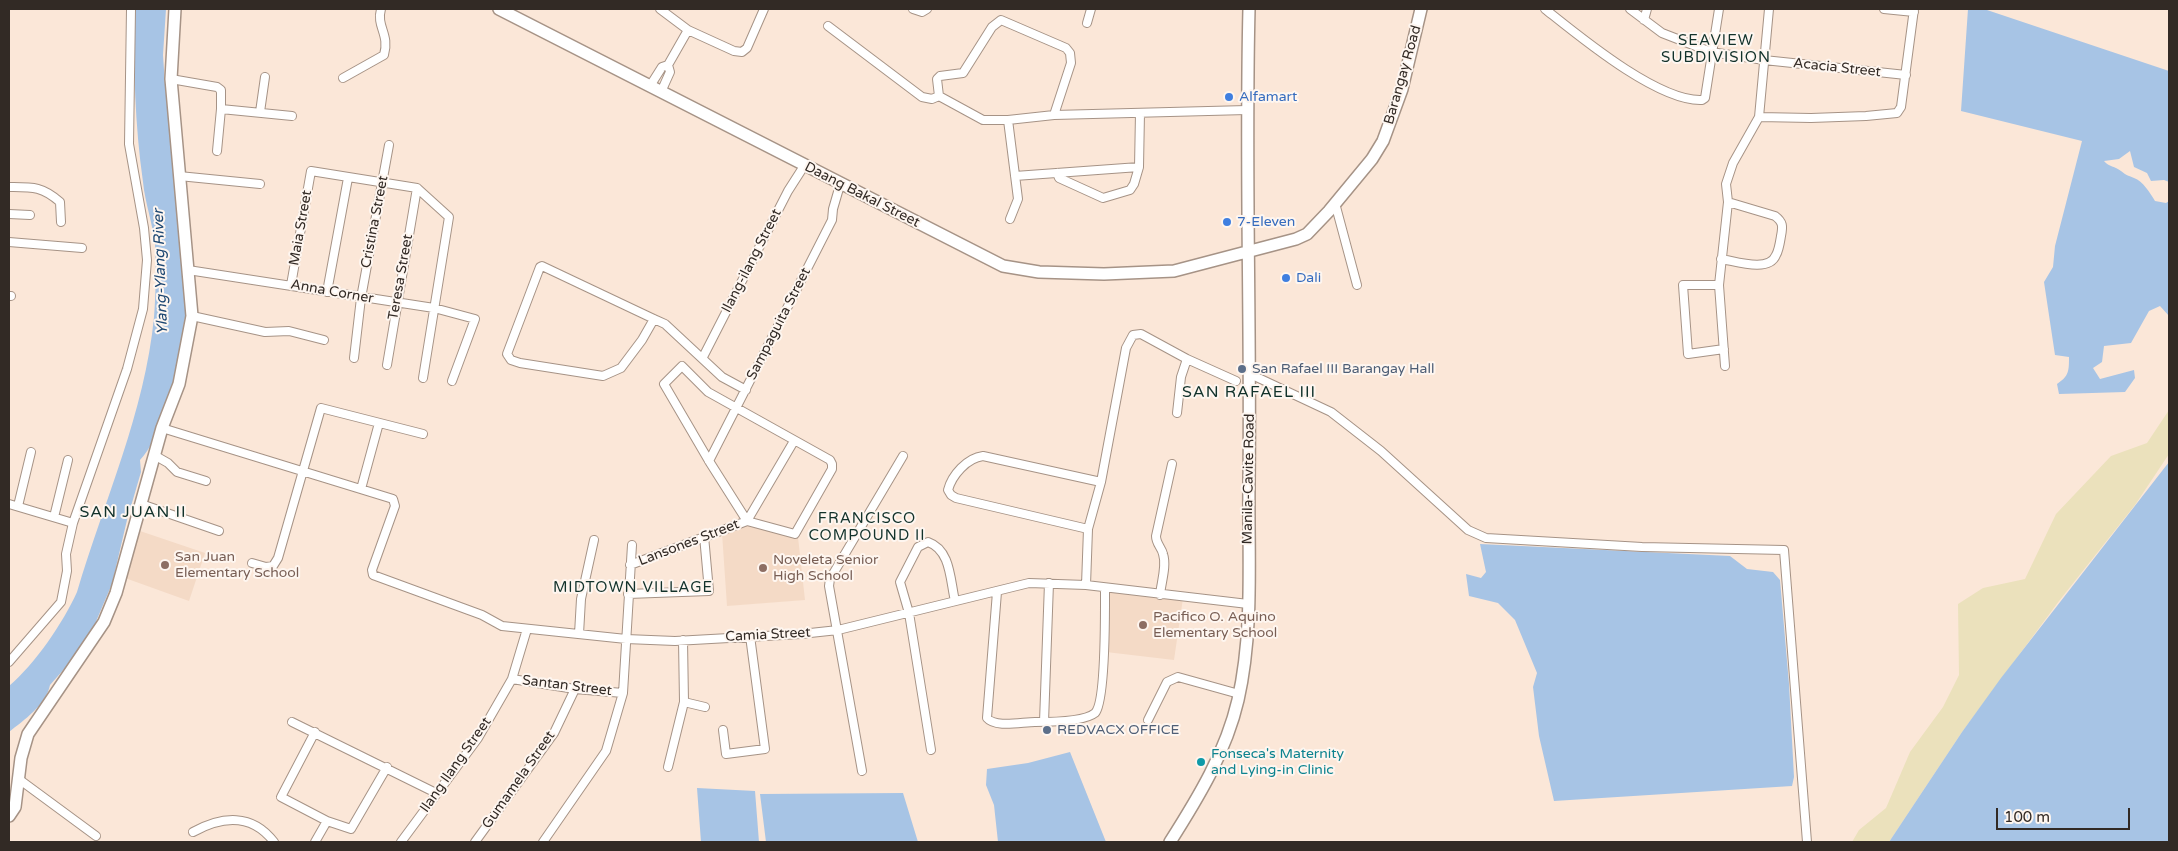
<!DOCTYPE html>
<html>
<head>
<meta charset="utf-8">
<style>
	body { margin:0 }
	#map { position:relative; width:2178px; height:851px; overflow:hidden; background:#fbe7d8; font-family:"Varela Round",sans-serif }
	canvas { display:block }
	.frame { position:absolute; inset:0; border:10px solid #322a25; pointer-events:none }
	.scale { position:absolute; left:1996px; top:808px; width:134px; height:22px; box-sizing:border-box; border:2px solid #322a25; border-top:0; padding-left:6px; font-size:15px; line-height:18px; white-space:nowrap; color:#322a25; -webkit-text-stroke:4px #fef6f0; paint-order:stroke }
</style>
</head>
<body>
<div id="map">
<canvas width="2178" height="851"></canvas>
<div class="frame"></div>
<div class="scale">100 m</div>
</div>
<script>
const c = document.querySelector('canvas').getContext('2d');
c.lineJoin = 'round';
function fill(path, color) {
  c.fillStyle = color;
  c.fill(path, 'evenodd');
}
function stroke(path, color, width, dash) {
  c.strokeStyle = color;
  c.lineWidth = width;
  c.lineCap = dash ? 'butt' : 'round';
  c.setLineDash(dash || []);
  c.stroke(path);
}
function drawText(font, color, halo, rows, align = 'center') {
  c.font = font + ' "Varela Round",sans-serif';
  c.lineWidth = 4;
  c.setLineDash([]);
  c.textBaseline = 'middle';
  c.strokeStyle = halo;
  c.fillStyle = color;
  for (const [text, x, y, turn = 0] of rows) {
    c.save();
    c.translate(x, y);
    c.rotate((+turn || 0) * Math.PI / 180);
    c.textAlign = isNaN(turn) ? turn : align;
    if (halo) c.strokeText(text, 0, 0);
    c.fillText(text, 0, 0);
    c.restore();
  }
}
fill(new Path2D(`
	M747 525 798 537 805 600 727 606 722 533Z
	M140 531 205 553 189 601 125 578Z
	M1108 592 1183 598 1174 660 1106 652Z`), '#f4dac6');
fill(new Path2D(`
	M2169 410V454L2135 505 2059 601 1962 732 1889 842H1852L1859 830 1886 808 1910 752 1943 707 1959 675 1958 604 1983 588 2025 579 2056 514 2111 456 2147 443Z`), '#ebe1bc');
fill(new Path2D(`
	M135 9H166L163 55 165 85 187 307C185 317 183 327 182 337 182 342 182 347 181 352 176 379 159 442 140 460L141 472 127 520 112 584 103 605 87 643 50 685C46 705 24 720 9 732V686C35 664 63 623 77 592 104 501 145 412 154 317 156 294 156 268 155 245 153 224 145 203 143 182 135 125 133 66 135 9Z
	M1968 9H1984L2169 71V182L2164 180 2151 181 2147 173 2134 167 2130 151 2119 159 2104 161C2109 167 2115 166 2121 171 2127 176 2127 175 2134 178 2143 181 2150 193 2155 201L2166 203 2169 201V316L2160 306 2149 311 2131 343 2104 346 2102 362 2093 368 2100 379 2134 370 2135 378 2125 392 2059 394 2057 384C2069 376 2069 371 2069 357L2055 355 2044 282 2053 267 2055 246 2082 141 1961 111Z
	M2169 462V842H1889L1962 732 2001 678Z
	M1480 544 1730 556 1747 569 1773 572 1780 580 1789 684 1794 777 1792 786 1554 801 1539 736 1533 687 1537 673 1515 620 1498 603 1469 596 1466 574 1481 578 1486 572Z
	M1070 752 1106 842H998L994 805 986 785 987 769 1028 763Z
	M697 788 755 791 759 842H701Z
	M903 793 918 842H766L760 794Z`), '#a7c4e5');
const street = new Path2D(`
	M660 9 688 30 734 51 742 52 747 48 764 9
	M913 9 922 12 927 9
	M1545 9C1579 36 1658 102 1702 100L1705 98 1719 9
	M1630 9 1662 33 1711 52 1764 60 1906 75
	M1884 9 1914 12
	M1644 20 1647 9
	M1087 23 1091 9
	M828 26 922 97 932 99 939 96 983 120H1008L1054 115 1247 110
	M343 78 384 55C390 34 376 27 381 9
	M171 79 217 87 221 90V109
	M650 86 662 67 668 65 688 30
	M661 92 670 72 668 65
	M939 96 937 79 940 76 963 73 992 27 1001 20 1066 48 1070 53 1071 63 1054 115
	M260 112 265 77
	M1759 117 1811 118 1866 116 1897 113 1901 107 1914 9
	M1008 120 1018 199 1010 219
	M217 151 221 109 292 116
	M1057 173 1059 178 1103 198 1130 190 1134 184 1139 167 1140 113
	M179 176 260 184
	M1015 176 1139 167
	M9 187C32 187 42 186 60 202L61 222
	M1335 203 1357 285
	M9 214 30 215
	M9 242 82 248
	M1721 259C1735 261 1769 273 1776 255 1779 250 1780 242 1781 236 1783 226 1783 222 1775 216L1728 202
	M188 270 434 308 475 319 452 381
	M291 285 311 171 417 188 449 217 423 378
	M1719 285H1683L1688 354 1724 349
	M327 292 348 178
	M9 296H11
	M192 316 265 332 289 331 324 340
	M654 319 642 340 621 368 603 376 520 363 511 360 507 354 540 267 542 266 654 319 665 324 722 377 746 390
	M703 357 788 191 804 166
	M354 358 361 298 389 145
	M387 365 417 188
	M682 366 708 392 830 460 832 464V469L795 534 747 521 709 461 664 384Z
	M1725 366 1719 285 1728 202 1726 184 1733 163 1759 117 1769 9
	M1250 374 1331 412 1381 451 1468 530 1486 538 1642 547 1784 550 1807 842
	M1177 413 1181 377 1187 359
	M162 428 393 499 395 506 372 570 373 575 482 615 502 626 626 639 675 641 801 634 838 630 1029 583 1086 585 1248 604
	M154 455 168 463 177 472 206 481
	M709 461 832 220 833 209 840 185
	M361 489 379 423
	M9 504 73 523
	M141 504 219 531
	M18 506 31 452
	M54 517 68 460
	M747 521 794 441
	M1088 529 956 498 951 495 948 490C952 475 967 458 983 456L1101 482
	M252 563 266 567 273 566 278 558 321 408 423 434
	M630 565 747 521
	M1086 585 1088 529 1101 482 1126 348 1133 335 1141 334 1187 359 1236 381
	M997 592 987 718C995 728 1022 722 1035 722 1049 722 1084 722 1095 713 1106 702 1105 608 1105 588
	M628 594 709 591 704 536
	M1160 595C1161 583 1167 566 1163 554 1162 548 1156 544 1156 536L1172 464
	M579 634 581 599 594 540
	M9 662 61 602 67 571 66 554 73 523 127 369 143 309 147 260 144 228 129 144 131 9
	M512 679 575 689 623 693
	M684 702 705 707
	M1148 720 1167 682 1178 677 1239 694
	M292 722 436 793
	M1044 722 1049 583
	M723 730 726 754 765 749 750 636
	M315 732 281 797 327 821 351 829 387 767
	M931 750 909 613 900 582 918 547 928 542C951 550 950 580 955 601
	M668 767 684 702 683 640
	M862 771 829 586 830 579 903 456
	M20 780 96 836
	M193 832C222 816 252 813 274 842
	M315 842 327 821
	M401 842 478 738 512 679 527 629
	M475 842 554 733 575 689
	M543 842 606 751 623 693 632 545`);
const secondary = new Path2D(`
	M499 9 1003 266 1039 272 1104 274 1174 271 1296 239 1307 234 1329 211 1372 159 1383 141 1402 89 1421 9
	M9 816 15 807 21 758 28 734 104 622 116 593 162 428 179 384 192 316 171 79 175 9
	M1170 842C1198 798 1226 752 1238 700 1254 630 1248 554 1249 483 1251 325 1245 167 1249 9`);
stroke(street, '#a69386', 10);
stroke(secondary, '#a69386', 14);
stroke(street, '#fff', 8);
stroke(secondary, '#fff', 11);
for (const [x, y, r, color] of [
	[1229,97,5,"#3f7fe0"],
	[1227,222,5,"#3f7fe0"],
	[1286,278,5,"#3f7fe0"],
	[1242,369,5,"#5c6f8a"],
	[165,565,5,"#8d6e63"],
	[763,568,5,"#8d6e63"],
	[1143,625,5,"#8d6e63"],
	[1047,730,5,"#5c6f8a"],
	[1201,762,5,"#0f9aa8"]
]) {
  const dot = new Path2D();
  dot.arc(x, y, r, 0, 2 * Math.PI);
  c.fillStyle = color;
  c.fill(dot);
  stroke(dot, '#fef6f0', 2);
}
drawText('14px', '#322a25', '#fef6f0', [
	["Acacia Street",1837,68,6],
	["Barangay Road",1403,75,-74],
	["Daang Bakal Street",862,195,27],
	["Cristina Street",375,222,-79],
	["Maia Street",301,228,-80],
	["Ilang-ilang Street",752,261,-63],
	["Teresa Street",401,277,-80],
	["Anna Corner",332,292,10],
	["Sampaguita Street",779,324,-63],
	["Manila-Cavite Road",1249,479,-89],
	["Lansones Street",689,543,-21],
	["Camia Street",768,635,-3],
	["Santan Street",567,686,7],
	["Ilang Ilang Street",456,765,-55],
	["Gumamela Street",519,780,-55]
]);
drawText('14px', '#366cbe', '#fef6f0', [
	["Alfamart",1239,97],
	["7-Eleven",1237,222],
	["Dali",1296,278]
], 'left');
drawText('14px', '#4e5e75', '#fef6f0', [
	["San Rafael III Barangay Hall",1252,369],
	["REDVACX OFFICE",1057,730]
], 'left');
drawText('14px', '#785e54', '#fef6f0', [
	["San Juan",175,557],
	["Elementary School",175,573],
	["Noveleta Senior",773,560],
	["High School",773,576],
	["Pacifico O. Aquino",1153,617],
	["Elementary School",1153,633]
], 'left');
drawText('14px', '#0d838f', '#fef6f0', [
	["Fonseca's Maternity",1211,754],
	["and Lying-in Clinic",1211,770]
], 'left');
c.letterSpacing = '1px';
drawText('15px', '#12322b', '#fef6f0', [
	["SEAVIEW",1716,41],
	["SUBDIVISION",1716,58],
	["FRANCISCO",867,519],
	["COMPOUND II",867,536],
	["MIDTOWN VILLAGE",633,588]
]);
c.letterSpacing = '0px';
drawText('italic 15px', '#1d4772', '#fef6f0', [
	["Ylang-Ylang River",161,272,-92]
]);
c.letterSpacing = '1px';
drawText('16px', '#12322b', '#fef6f0', [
	["SAN RAFAEL III",1249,393],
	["SAN JUAN II",133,513]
]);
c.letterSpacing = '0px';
</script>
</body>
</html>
